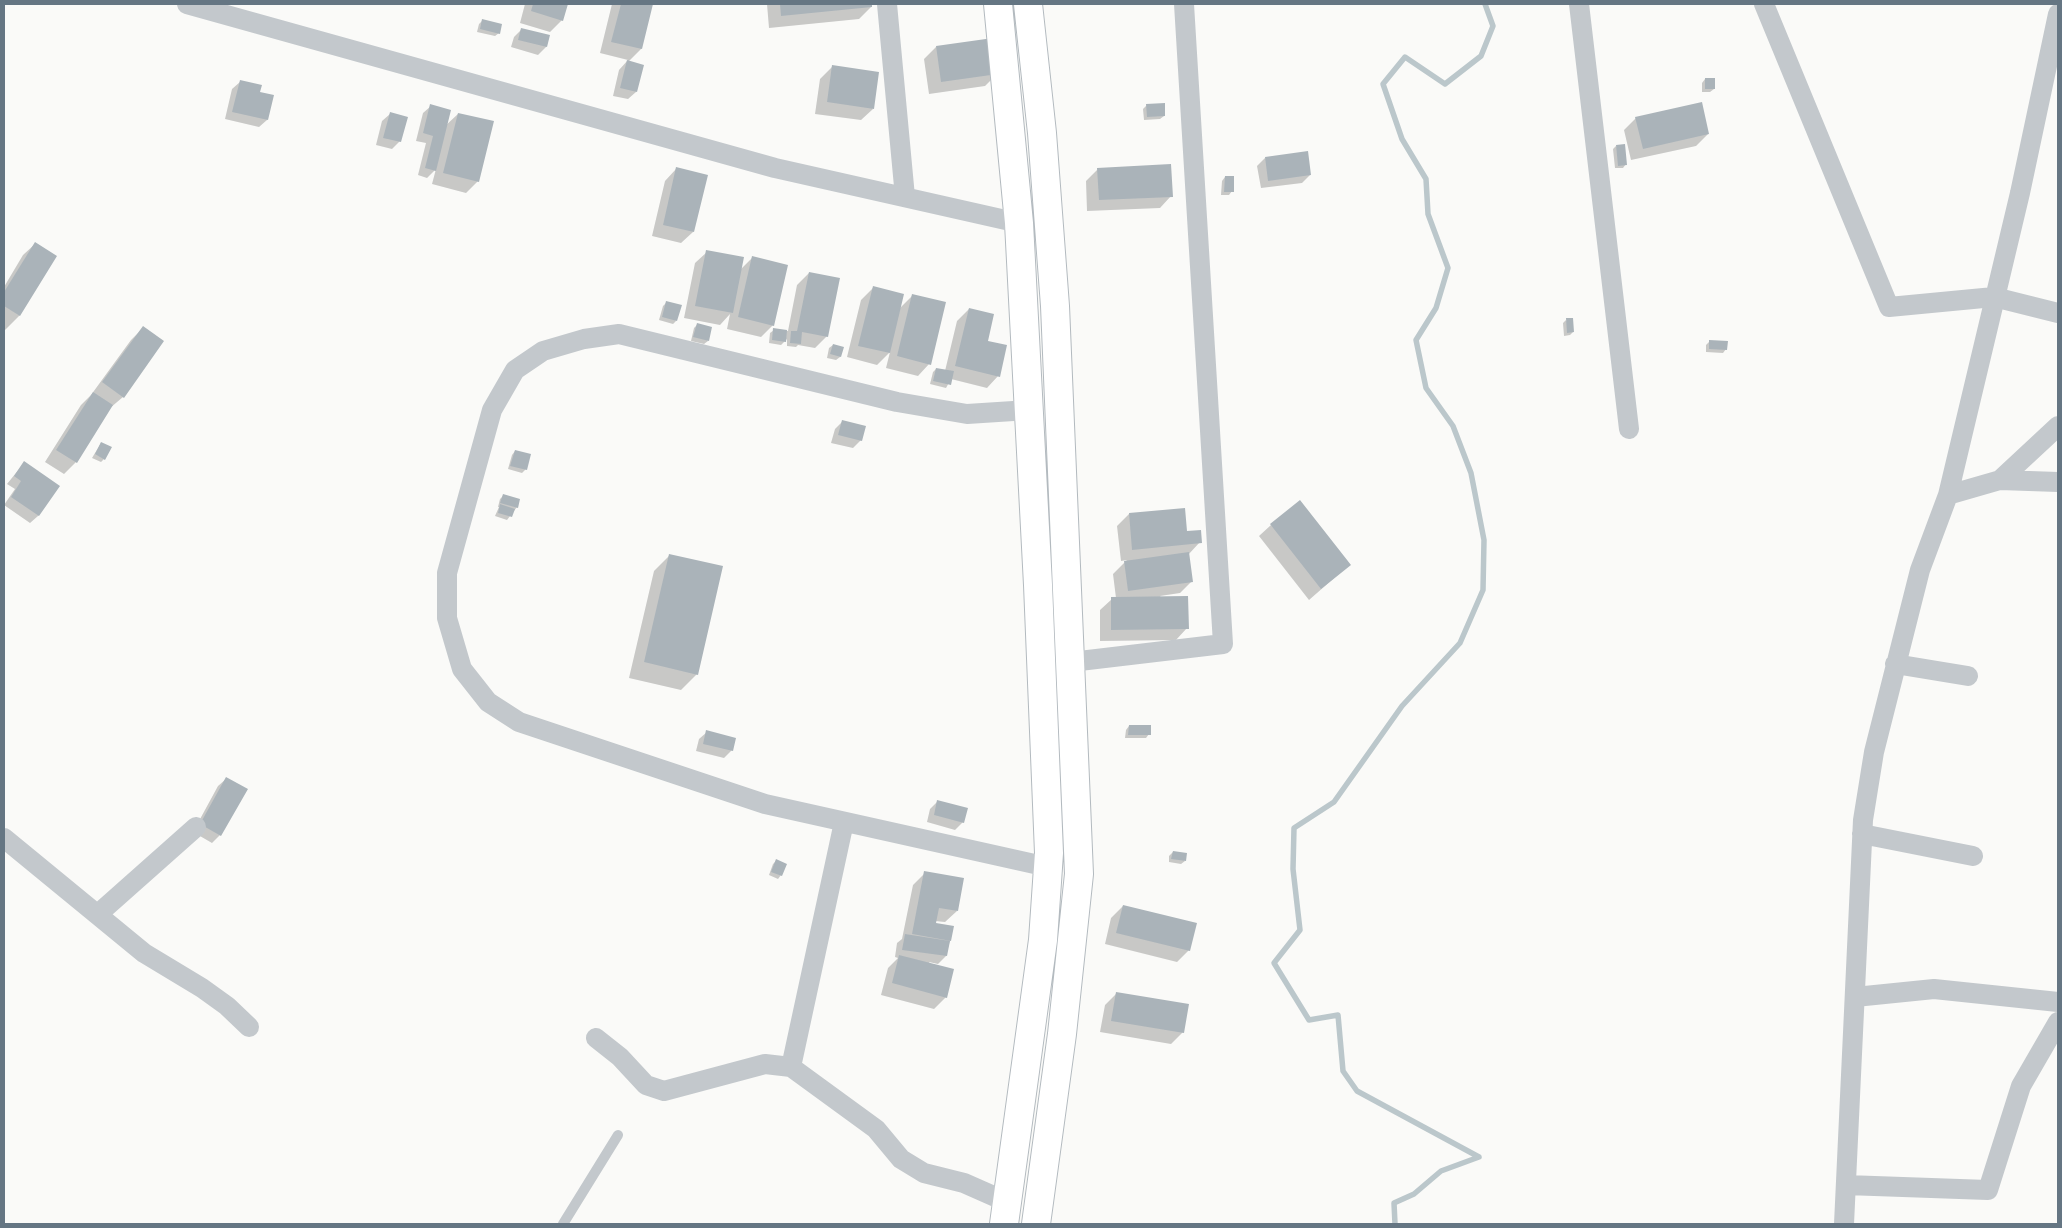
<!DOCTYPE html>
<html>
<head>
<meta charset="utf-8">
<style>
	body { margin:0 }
	#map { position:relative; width:2062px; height:1228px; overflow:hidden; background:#fafaf8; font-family:Barlow,sans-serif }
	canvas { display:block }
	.frame { position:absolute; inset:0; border:5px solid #657683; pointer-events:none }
</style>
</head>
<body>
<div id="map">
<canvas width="2062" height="1228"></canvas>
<div class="frame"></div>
</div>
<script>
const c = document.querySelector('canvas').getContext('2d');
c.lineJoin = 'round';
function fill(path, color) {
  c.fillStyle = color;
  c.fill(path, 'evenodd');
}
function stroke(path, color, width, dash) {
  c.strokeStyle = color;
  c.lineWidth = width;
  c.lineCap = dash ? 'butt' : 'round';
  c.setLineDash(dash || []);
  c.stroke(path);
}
fill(new Path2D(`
	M525 4H567L562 20 550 32 520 23Z
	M612 4H652L641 49 628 62 636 92 628 99 613 96 619 70 628 60 600 53Z
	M767 4H870L871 7 859 19 769 28Z
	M482 21 499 33 495 36 477 32 479 24Z
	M522 29 549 36 546 47 538 55 511 47 514 37Z
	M936 47 997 74 985 86 929 94 924 59Z
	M832 67 873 109 861 120 815 114 820 79Z
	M1705 79 1714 89 1710 92H1702V83Z
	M240 82 259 93 267 120 259 127 225 119 232 89Z
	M1147 105 1164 116 1160 119 1144 120 1143 109Z
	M431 106 445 126 458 114 478 181 466 193 432 184 436 169 427 178 418 175 426 143 416 141 423 113Z
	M390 114 400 141 392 149 376 145 382 121Z
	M1636 118 1708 134 1696 146 1631 160 1624 130Z
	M1616 146 1626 164 1623 168H1615L1613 149Z
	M1265 158 1310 175 1302 183 1261 188 1257 166Z
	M676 169 693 232 681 243 652 236 665 181Z
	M1098 169 1171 196 1160 208 1087 211 1086 181Z
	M1225 177 1232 191 1229 195H1221L1222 181Z
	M35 244 55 256 19 316 4 331V287L23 255Z
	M707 252 740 270 753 257 773 325 761 337 727 329 730 314 720 325 684 318 695 263Z
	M809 273 827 336 815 348 798 345 796 347 787 346V339L781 345 769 343 770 333 774 330 788 331 797 285Z
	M873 288 899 309 913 295 929 364 918 376 886 368 890 352 877 365 847 357 861 300Z
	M666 303 676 321 673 324 659 320 663 306Z
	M969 309 987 342 998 376 987 388 951 379 946 388 930 384 933 372 936 369 945 371 957 321Z
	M1566 320 1573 332 1570 335 1564 336 1563 323Z
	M698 324 708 341 704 344 691 341 694 328Z
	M143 328 123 397 110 408 76 462 64 474 45 462 81 405 91 395 131 340Z
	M1710 341 1726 349 1723 353 1706 352V345Z
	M833 345 842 348 840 357 836 360 827 358 829 348Z
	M843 421 861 440 853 448 831 443 835 429Z
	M101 443 104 459 101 462 92 458Z
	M515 451 526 469 522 473 508 469 512 455Z
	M24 463 58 486 38 516 30 523 4 505 15 489 7 484Z
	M503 496 517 507 507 520 495 516 499 507H498L500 499Z
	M1129 514 1185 532 1200 542 1188 555 1192 581 1180 593 1160 596 1187 628 1176 640 1100 641V610L1112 599 1116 598 1113 574 1127 560 1121 561 1117 526Z
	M1271 525 1349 565 1309 600 1259 536Z
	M670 555 697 674 681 690 629 678 654 571Z
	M1129 726 1149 734 1146 738H1125L1126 730Z
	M707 732 732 750 724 758 696 751 699 739Z
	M226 779 220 835 212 843 193 832 218 786Z
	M937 802 963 822 955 830 927 822 930 809Z
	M1173 852 1185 861 1181 864 1169 862V856Z
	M776 861 781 875 778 879 769 875 773 864Z
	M925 873 957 911 945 922 935 921V924L950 940 946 956 938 964 929 962 946 997 934 1009 881 995 888 968 898 958 895 957 897 943 902 939 913 885Z
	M1123 906 1189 950 1177 962 1105 944 1111 918Z
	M1116 994 1183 1032 1171 1044 1100 1032 1105 1005Z`), '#0003');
stroke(new Path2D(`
	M1395 1224 1394 1203 1414 1194 1441 1171 1479 1157 1357 1091 1343 1071 1338 1015 1309 1020 1274 963 1300 930 1293 869 1294 828 1334 802 1402 706 1460 643 1483 590 1484 540 1471 473 1453 426 1426 388 1416 340 1436 308 1448 268 1428 214 1426 179 1402 139 1383 84 1405 57 1445 84 1481 56 1493 26 1485 4`), '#bbc7cb', 5.5);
fill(new Path2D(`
	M533 4H568L563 21 531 11Z
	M621 4H653L642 49 611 42Z
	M780 4H872V7L781 16Z
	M482 19 502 24 500 34 480 29Z
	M521 28 550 35 547 47 518 40Z
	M993 38 998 74 941 82 936 46Z
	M627 60 644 65 637 92 620 88Z
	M832 65 879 72 874 109 827 102Z
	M1705 78H1715V89H1705Z
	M240 80 262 85 260 92 274 95 268 120 232 112Z
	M1702 102 1709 134 1643 149 1635 117Z
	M1165 103V116L1147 117 1146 104Z
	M430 104 451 110 436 171 425 168 433 136 423 133Z
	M390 112 408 117 401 142 383 138Z
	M458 113 494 121 479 182 443 173Z
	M1625 144 1627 165 1618 166 1616 145Z
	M1308 151 1311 175 1268 181 1265 157Z
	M1171 164 1173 197 1099 200 1097 168Z
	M676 167 708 175 694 232 663 225Z
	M1225 176H1234V192H1224Z
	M35 242 57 256 20 316 4 306V292Z
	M706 250 744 257 733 313 695 306Z
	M752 256 788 265 774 326 738 317Z
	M809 272 840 278 828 337 802 332 801 344 790 343 791 331H797Z
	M873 286 904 294 890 353 858 346Z
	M912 294 946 302 931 365 897 356Z
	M666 301 682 305 677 321 662 317Z
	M969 308 994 314 988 341 1007 345 1000 377 955 366Z
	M1566 318H1573L1574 332 1567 333Z
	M697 323 712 327 709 341 693 337Z
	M143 326 164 341 124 398 102 382Z
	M773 328 787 330 786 342 772 340Z
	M1709 340 1728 341 1727 350 1709 349Z
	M833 344 844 347 841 357 830 354Z
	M936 368 954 371 951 385 933 381Z
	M93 392 113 405 77 463 56 450Z
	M842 420 866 426 862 441 838 435Z
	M101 442 112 447 105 460 95 454Z
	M515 450 531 454 527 470 510 466Z
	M24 461 60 486 39 516 11 497 21 481 14 476Z
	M503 494 520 499 518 508 500 503Z
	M1300 500 1351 565 1321 589 1270 524Z
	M500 504 515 509 512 517 498 513Z
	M1185 508 1187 531 1201 530 1202 543 1132 550 1129 513Z
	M1189 552 1193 582 1128 591 1124 561Z
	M669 554 723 566 698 675 644 662Z
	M1188 596 1189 629 1111 630V597Z
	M1129 725H1151V735H1128Z
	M706 730 736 738 733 751 703 744Z
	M226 777 248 789 221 836 200 824Z
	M937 800 968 808 964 823 934 815Z
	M1173 851 1187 853 1186 861 1171 859Z
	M776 859 787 864 782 876 771 872Z
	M924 871 964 878 958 911 939 908 936 923 954 926 951 941 912 934Z
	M1123 905 1197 923 1190 951 1116 933Z
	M905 934 950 941 947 956 902 950Z
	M899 955 954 969 947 998 892 983Z
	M1116 992 1189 1004 1184 1033 1111 1021Z`), '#aab3b9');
const secondary = new Path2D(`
	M998 4 1019 223 1038 585 1049 853 1043 940 1004 1224
	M1028 4 1042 133 1055 306 1079 874 1062 1034 1036 1224`);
stroke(secondary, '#b3babf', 30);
stroke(new Path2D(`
	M563 1224 618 1135`), '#c3c8cc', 10);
stroke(new Path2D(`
	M187 4 775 168 1019 223
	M887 4 905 197
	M1579 4 1629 429
	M1764 4 1889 307 1994 297 2058 313
	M1029 410 967 414 897 402 619 334 584 339 543 351 515 370 492 410 447 573V618L462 669 488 702 519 722 765 804 1048 867
	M2000 480 2058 426
	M1948 495 2000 480 2058 482
	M1071 662 1223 644 1184 4
	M1895 664 1968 676
	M1862 834 1973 856
	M4 838 144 953 202 988 227 1006 249 1027
	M98 914 196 827
	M1855 997 1934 989 2058 1002
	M596 1038 620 1057 646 1085 664 1091 765 1064 791 1067 876 1129 901 1159 924 1173 964 1183 1007 1202
	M791 1067 844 822
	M1846 1185 1988 1190 2021 1086 2058 1022
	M1844 1224 1863 820 1874 752 1920 570 1948 495 2020 193 2058 14`), '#c3c8cc', 20);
stroke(secondary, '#fff', 28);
</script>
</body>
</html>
